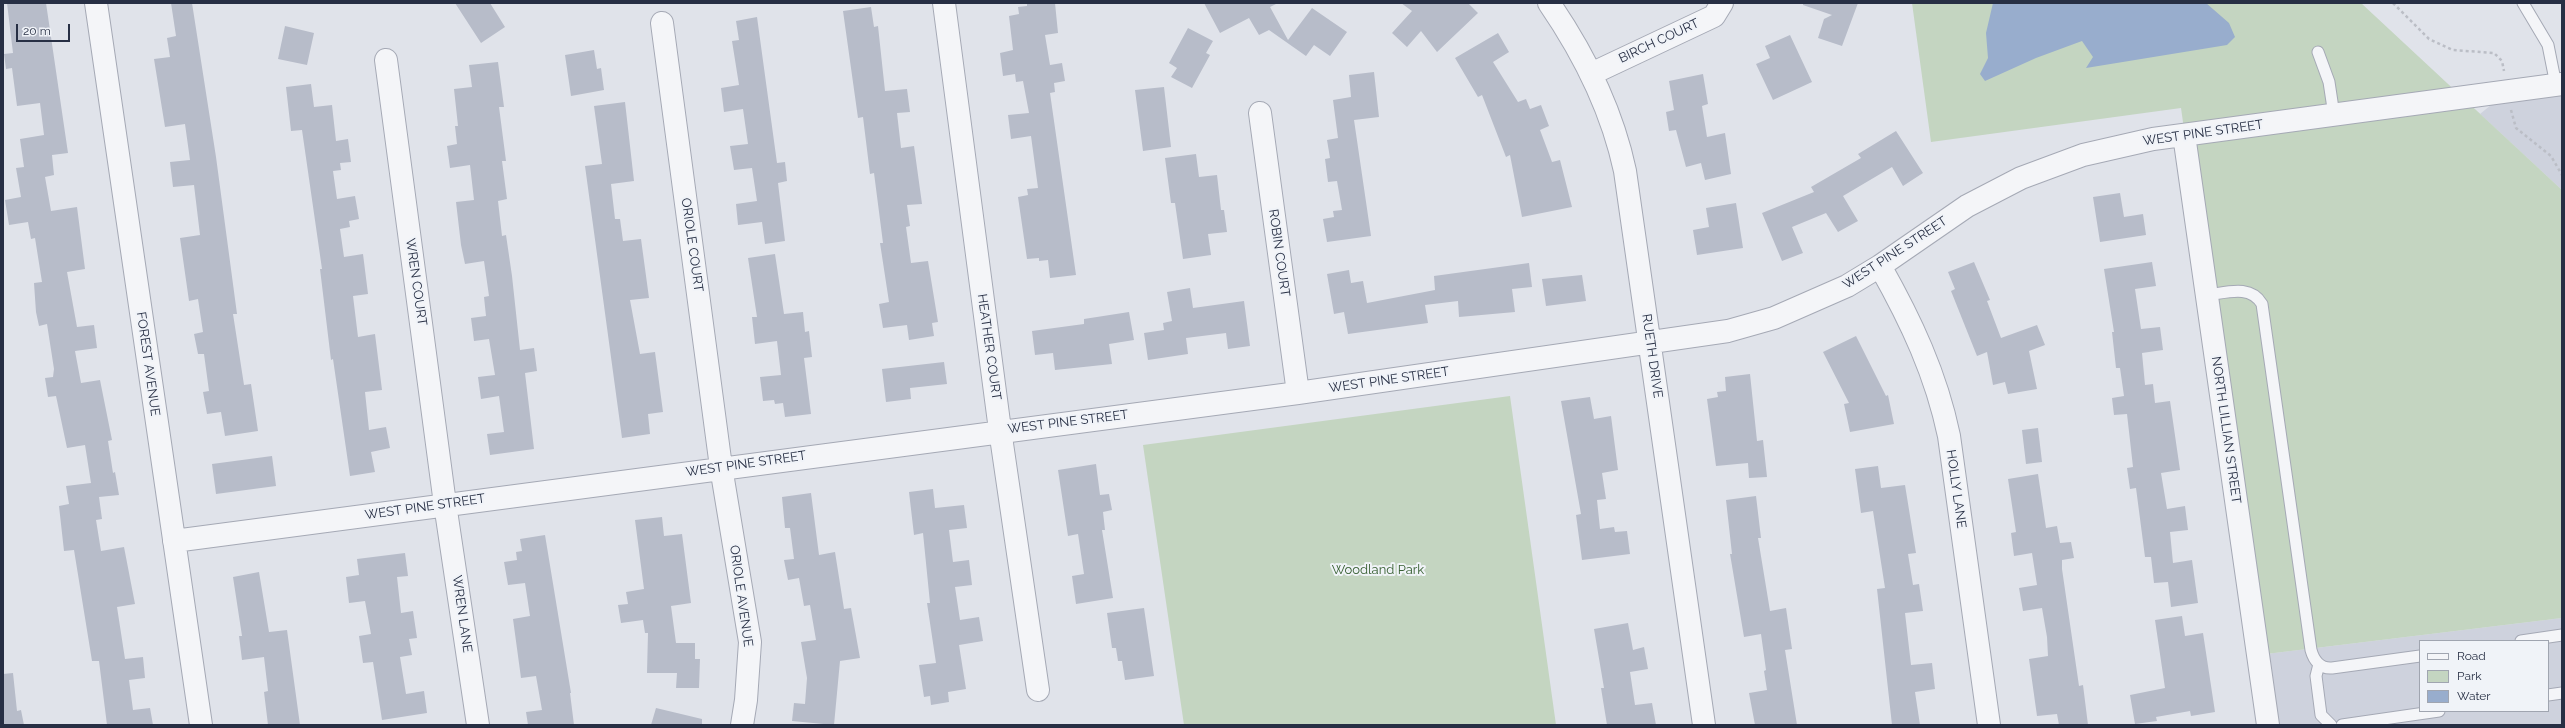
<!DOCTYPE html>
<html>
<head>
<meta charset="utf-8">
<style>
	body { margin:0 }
	#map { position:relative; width:2565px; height:728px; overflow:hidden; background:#e0e3ea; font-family:Raleway,sans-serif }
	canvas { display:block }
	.frame { position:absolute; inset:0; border:4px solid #272f44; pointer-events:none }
	.legend { position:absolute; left:2419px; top:640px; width:130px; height:72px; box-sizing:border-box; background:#f0f3f8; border:1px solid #a0a5b0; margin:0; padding:5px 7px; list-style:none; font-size:12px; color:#272f44 }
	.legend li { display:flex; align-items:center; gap:8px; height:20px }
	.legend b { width:20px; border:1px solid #a0a5b0 }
	.scale { position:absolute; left:16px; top:24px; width:54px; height:18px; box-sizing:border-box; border:2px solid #272f44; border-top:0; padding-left:5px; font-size:12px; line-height:14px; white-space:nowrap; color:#272f44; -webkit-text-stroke:3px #f0f3f8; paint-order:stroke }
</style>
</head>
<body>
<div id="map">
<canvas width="2565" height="728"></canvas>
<div class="frame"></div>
<ul class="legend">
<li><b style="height:5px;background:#f4f5f8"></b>Road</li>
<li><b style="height:11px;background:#c4d5c1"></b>Park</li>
<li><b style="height:11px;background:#98adcd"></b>Water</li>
</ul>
<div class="scale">20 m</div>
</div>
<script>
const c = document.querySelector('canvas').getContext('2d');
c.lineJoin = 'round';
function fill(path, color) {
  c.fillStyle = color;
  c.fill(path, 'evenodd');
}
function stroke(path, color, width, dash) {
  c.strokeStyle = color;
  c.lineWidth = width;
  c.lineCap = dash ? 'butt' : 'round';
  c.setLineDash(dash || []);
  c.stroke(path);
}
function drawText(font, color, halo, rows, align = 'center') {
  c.font = font + ' Raleway,sans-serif';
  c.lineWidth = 4;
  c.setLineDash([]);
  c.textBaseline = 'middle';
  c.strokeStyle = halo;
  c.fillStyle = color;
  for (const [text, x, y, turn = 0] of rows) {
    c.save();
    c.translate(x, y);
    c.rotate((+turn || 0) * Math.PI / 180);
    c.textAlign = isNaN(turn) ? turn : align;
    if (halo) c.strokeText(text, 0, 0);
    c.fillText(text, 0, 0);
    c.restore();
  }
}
fill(new Path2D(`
	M2562 84V190L2480 114 2508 91Z
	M2562 618V725H2268L2258 655ZM2420 641H2548V711H2420Z`), '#ced2dd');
fill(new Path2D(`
	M1912 3H2361L2562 190V618L2258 655 2181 108 1931 142Z
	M1510 396 1556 725H1184L1143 445Z`), '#c4d5c1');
fill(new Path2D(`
	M1993 3H2206L2229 23 2235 37 2227 45 2086 68 2093 57 2082 41 2036 58 1985 81 1980 74 1988 58 1986 33Z`), '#98adcd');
fill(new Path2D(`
	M7 3H46L68 153 52 155 54 175 45 177 51 211 77 207 85 269 67 272 77 327 94 325 97 348 75 351 81 383 100 380 112 440 108 441 113 473 115 472 119 495 99 497 102 519 96 520 101 551 124 547 135 604 117 607 125 659 143 657 145 678 129 680 133 710 150 708 153 725H107L99 661H92L74 550 64 551 59 506 69 504 66 486 91 483 85 445 67 448 56 396 48 397 45 378 53 377 54 369 47 324 39 326 36 312 34 283 42 282 35 238 31 239 28 222 9 225 5 200 21 197 16 168 24 167 20 139 44 135 40 103 17 106 12 68 6 69 4 54 13 53Z
	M171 3H192L216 157 237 314H233L244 385 251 384 258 431 225 436 221 412 207 414 203 392 209 391 204 354H198L194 334 203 332 198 299 189 301 180 238 200 235 194 185 173 187 170 162 190 160 185 124 165 127 154 59 170 57 167 38 176 36Z
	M455 3H490L505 27 481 43Z
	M1027 3H1055L1058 33 1045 35 1050 65 1062 63 1065 81 1054 83 1055 92 1050 93 1076 275 1050 278 1048 260 1039 261V258L1027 259 1018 197 1028 195 1027 189 1038 188 1031 136 1011 139 1008 115 1029 113 1023 81 1016 82 1015 74 1003 76 1000 53 1013 50 1009 16 1019 14 1018 7 1027 6Z
	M1204 3H1278L1270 7 1288 40 1312 8 1347 32 1330 56 1314 45 1306 56 1269 30 1259 35 1249 18 1220 33Z
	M1401 3H1468L1478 13 1437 52 1421 31 1407 47 1392 33 1412 11Z
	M1803 3H1858L1842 46 1818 38 1824 19 1832 15 1803 5Z
	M871 7 874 27 878 26 885 91 907 89 910 112 897 113 901 148 914 146 922 204 907 205 910 226 906 227 911 263 928 261 938 322 932 323 934 336 909 340 907 325 883 328 879 304 889 302 880 243H883L874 173 870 174 863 117 858 118 843 11Z
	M757 17 777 163 785 162 787 181 778 183 785 241 765 244 762 222 738 225 736 204 757 201 752 168 734 170 730 146 748 144 743 109 724 112 721 88 739 85 732 41 739 40 736 21Z
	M285 26 314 33 307 65 278 59Z
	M1188 28 1213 41 1206 53 1210 55 1192 88 1171 77 1177 68 1169 63Z
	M1498 33 1509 52 1493 62 1518 102 1526 99 1530 109 1541 105 1549 126 1540 130 1552 162 1560 160 1572 207 1522 217 1510 155 1506 157 1482 95 1478 97 1455 58Z
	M1790 35 1812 82 1773 100 1756 64 1770 58 1765 46Z
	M594 50 597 69 601 68 604 90 571 96 565 55Z
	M498 62 504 107H499L506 161H502L507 199 498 201 502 236 506 235 512 276 520 350 534 348 537 371 525 373 534 449 490 455 487 434 504 432 499 396 481 399 478 377 495 375 489 339 474 341 471 318 486 316 484 297 489 296 484 261 465 264 461 245 456 202 474 200 470 165 450 168 447 146 457 144 455 126H458L454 89 472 87 469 65Z
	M1374 72 1379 117 1354 120 1371 236 1327 242 1323 219 1334 217 1333 211 1342 210 1337 181 1328 182 1325 159 1330 158 1327 140 1338 138 1333 100 1351 97 1349 75Z
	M1703 74 1708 104 1702 106 1707 137 1725 133 1731 174 1705 180 1701 163 1686 167 1676 130 1669 131 1666 112 1674 110 1669 81Z
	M311 84 314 107 332 105 336 141 348 139 351 162 340 163 341 170 333 171 337 199 355 196 359 219 349 221 350 227 340 229 344 257 363 254 368 294 353 296 358 337 375 334 382 390 365 392 369 430 386 427 390 448 371 452 375 472 350 476 333 359 331 360 320 269H322L302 130 291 131 286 87Z
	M1164 87 1171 147 1143 151 1135 90Z
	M625 102 634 181 611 184 615 219H620L623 241 641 239 649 298 630 300 640 354 655 352 663 412 648 414 650 434 622 438 585 166 602 164 594 106Z
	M1896 131 1923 173 1903 186 1892 167 1843 196 1858 221 1838 232 1826 213 1792 227 1803 253 1782 261 1762 213 1814 192 1811 187 1861 158 1858 154Z
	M1196 154 1199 177 1217 175 1221 210H1224L1227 232 1208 234 1211 255 1183 259 1175 203H1171L1165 158Z
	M2120 193 2124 217 2143 214 2146 235 2100 242 2093 197Z
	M1736 203 1743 248 1697 255 1693 230 1709 227 1706 208Z
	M775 254 784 314 803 312 805 332 809 331 812 357 804 358 811 414 785 417 783 403 775 404 774 400 763 401 760 377 781 375 777 341 755 344 752 317H757L748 258Z
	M1974 262 1990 300 1987 301 2001 338 2037 325 2045 345 2029 351 2037 389 2008 394 2005 382 1993 385 1987 352 1977 356 1951 291 1955 289 1948 272Z
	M2152 262 2156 286 2135 289 2141 329 2160 327 2163 350 2142 353 2145 385 2153 384 2155 403 2170 401 2180 470 2161 473 2167 509 2185 506 2188 530 2170 532 2173 563 2192 560 2198 603 2171 607 2168 582 2154 583 2151 557H2145L2136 488 2130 489 2127 468 2133 467 2127 414 2114 415 2112 398 2124 396 2120 368H2116L2112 332H2114L2104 269Z
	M1529 263 1532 287 1512 289 1515 312 1459 317 1458 301 1425 305 1428 323 1348 334 1344 312 1334 314 1327 274 1349 270 1351 283 1363 281 1367 303 1435 290 1434 276Z
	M1582 275 1586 301 1546 306 1542 279Z
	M1190 288 1193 308 1244 301 1250 346 1228 349 1226 333 1186 338 1188 354 1148 360 1144 333 1164 330 1163 323 1172 321 1167 292Z
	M1129 312 1134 340 1109 344 1112 364 1055 370 1053 353 1035 355 1032 331 1084 324V319Z
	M1856 336 1886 396 1888 395 1894 424 1850 432 1844 404 1849 403 1823 352Z
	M944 362 947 384 910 388 911 399 886 402 882 369Z
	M1750 374 1757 441 1763 440 1767 477 1749 478 1748 463 1716 466 1707 399 1718 397 1717 392 1726 391 1725 377Z
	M1590 397 1594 419 1611 416 1618 470 1602 473 1606 499 1597 500 1600 529 1614 527 1615 532 1627 531 1630 554 1582 560 1576 515 1581 514 1561 401Z
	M2038 428 2042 462 2026 464 2022 430Z
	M272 456 276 486 216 494 212 464Z
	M1096 464 1100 495 1109 494 1112 510 1103 512 1105 530H1102L1113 598 1076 604 1072 576 1084 574 1078 534 1068 536 1058 470Z
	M1878 466 1881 488 1905 485 1916 553 1908 554 1913 585 1919 584 1923 611 1905 613 1911 665 1932 663 1935 689 1915 692 1920 725H1892L1877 589 1885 588 1873 511 1861 513 1855 469Z
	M2038 474 2046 528 2057 526 2060 543 2071 542 2074 558 2062 560V569L2079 686 2083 685 2088 725H2059L2057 714 2037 716 2029 659 2048 656 2047 637 2042 608 2023 611 2019 588 2037 585 2032 553 2014 556 2011 533 2016 532 2008 479Z
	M933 489 935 508 964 505 967 528 949 530 953 562 969 560 972 585 955 587 960 620 979 617 983 641 959 645 966 689 948 692 949 702 931 705 930 696 924 697 919 665 936 663 927 603H930L923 533 914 535 909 492Z
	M811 493 819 555 835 552 844 609 851 608 860 658 840 661 834 725 792 721 794 703 805 704 807 678 801 642 816 640 810 605 804 606 799 578 788 580 784 560 794 559 790 528H785L782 497Z
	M1756 496 1761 538H1758L1770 611 1786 608 1792 649 1785 650 1797 725H1755L1749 693 1767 690 1764 671 1766 670 1761 634 1744 637 1730 554H1732L1726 500Z
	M662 517 664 536 682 534 691 603 671 606 676 643H695V659H700L699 688H676L677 673H647L648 633H645L643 620 621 623 618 605 628 604 626 592 644 589 635 520Z
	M545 535 571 693H570L574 725H528L526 712 542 710 536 676 521 678 513 619 530 616 525 583 508 585 504 562 517 560 516 552 522 551 520 539Z
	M405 553 408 576 397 577 401 613 413 611 417 638 409 639 412 655 400 657 406 694 424 691 427 713 382 720 373 662 363 663 359 636 371 634 365 601 349 603 346 577 359 575 357 559Z
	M259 572 269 632 287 630 300 725H268L264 692 268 691 264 657 242 660 239 636H242L233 577Z
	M1144 608 1154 676 1125 680 1122 661H1118L1116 648H1112L1107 613Z
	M2182 616 2185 636 2203 633 2215 712 2191 716 2190 711 2156 717 2157 721 2135 724 2130 695 2165 688 2155 620Z
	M1628 623 1633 650 1644 647 1648 669 1630 672 1635 705 1652 703 1656 725H1607L1601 688H1604L1594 629Z
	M13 673 17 711 21 710 24 725H3V674Z
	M656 708 702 719V725H651Z`), '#b7bcc9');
const service = new Path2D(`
	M2523 3 2548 45 2556 85
	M2318 52 2329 82 2334 115
	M2207 295C2226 293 2250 284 2262 304L2311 650C2314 661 2321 669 2332 668L2420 656
	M2521 641 2562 635
	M2319 664 2316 676 2321 715 2331 725
	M2548 695 2562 693
	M2342 725 2439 711`);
const minor = new Path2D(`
	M96 3 201 725
	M944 3 1000 430 1038 690
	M1549 3C1584 54 1612 110 1625 171L1704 725
	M662 23 721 467 750 642 746 700 742 725
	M386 60 445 504 478 725
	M1591 74 1714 16 1722 3
	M1260 113 1298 393
	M2184 135 2268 725
	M1880 266C1911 321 1936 374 1949 436L1989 725
	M174 541 1298 393 1728 331 1774 318 1847 286 1880 266 1967 206 2021 178 2083 155 2153 139 2562 84`);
stroke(service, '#a5a9b5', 13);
stroke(minor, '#a5a9b5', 24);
stroke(new Path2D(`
	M2393 3 2429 39 2453 50 2494 53 2502 61 2504 71
	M2511 110 2516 128 2551 156 2562 175`), '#bbbec6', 2.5, [3, 3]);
stroke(service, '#f4f5f8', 11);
stroke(minor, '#f4f5f8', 22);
drawText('13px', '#272f44', '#f0f3f8', [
	["BIRCH COURT",1659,41,-25],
	["WEST PINE STREET",2203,133,-8],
	["ORIOLE COURT",692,245,82],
	["ROBIN COURT",1279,253,82],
	["WEST PINE STREET",1895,253,-33],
	["WREN COURT",416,282,82],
	["HEATHER COURT",989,347,82],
	["RUETH DRIVE",1652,356,82],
	["FOREST AVENUE",148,364,82],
	["WEST PINE STREET",1389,380,-8],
	["WEST PINE STREET",1068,422,-7],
	["NORTH LILLIAN STREET",2226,430,82],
	["WEST PINE STREET",746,464,-8],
	["HOLLY LANE",1956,489,82],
	["WEST PINE STREET",425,507,-8],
	["ORIOLE AVENUE",741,596,82],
	["WREN LANE",462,614,82]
]);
drawText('13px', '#386033', '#f0f3f8', [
	["Woodland Park",1378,570]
]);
</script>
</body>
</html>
